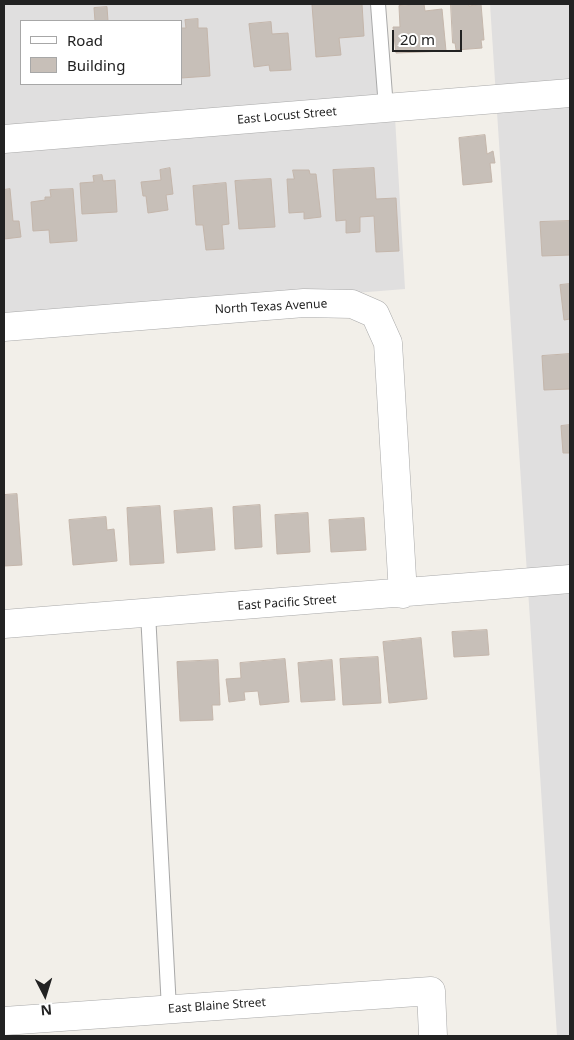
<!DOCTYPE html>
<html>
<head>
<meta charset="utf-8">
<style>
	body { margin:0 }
	#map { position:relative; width:574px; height:1040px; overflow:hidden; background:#f2efe9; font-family:"Noto Sans",sans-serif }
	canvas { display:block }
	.frame { position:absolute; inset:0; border:5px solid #222; pointer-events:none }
	.legend { position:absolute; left:20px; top:20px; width:162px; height:65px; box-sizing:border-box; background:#fff; border:1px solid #a7a7a7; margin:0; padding:6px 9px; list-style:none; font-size:15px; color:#222 }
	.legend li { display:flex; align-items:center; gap:10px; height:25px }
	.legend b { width:25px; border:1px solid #a7a7a7 }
	.north { position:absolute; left:20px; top:970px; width:50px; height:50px; -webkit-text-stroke:4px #fff; paint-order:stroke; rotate:175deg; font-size:14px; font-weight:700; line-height:20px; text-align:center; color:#222 }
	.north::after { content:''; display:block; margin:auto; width:18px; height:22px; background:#222; clip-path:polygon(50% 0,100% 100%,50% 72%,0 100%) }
	.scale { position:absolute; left:392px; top:30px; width:70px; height:22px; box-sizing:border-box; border:2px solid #222; border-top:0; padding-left:6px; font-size:15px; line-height:18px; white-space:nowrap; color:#222; -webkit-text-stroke:4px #fff; paint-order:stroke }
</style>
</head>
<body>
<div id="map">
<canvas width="574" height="1040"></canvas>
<div class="frame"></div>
<ul class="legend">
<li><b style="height:6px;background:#fff"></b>Road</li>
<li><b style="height:14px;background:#c7bfb8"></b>Building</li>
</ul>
<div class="north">N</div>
<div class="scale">20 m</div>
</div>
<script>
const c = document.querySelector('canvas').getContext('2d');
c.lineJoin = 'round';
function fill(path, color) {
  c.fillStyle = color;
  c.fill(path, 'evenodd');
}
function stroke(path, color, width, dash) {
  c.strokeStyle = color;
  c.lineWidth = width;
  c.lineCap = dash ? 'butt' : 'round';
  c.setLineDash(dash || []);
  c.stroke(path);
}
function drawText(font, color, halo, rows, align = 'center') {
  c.font = font + ' "Noto Sans",sans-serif';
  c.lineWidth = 5;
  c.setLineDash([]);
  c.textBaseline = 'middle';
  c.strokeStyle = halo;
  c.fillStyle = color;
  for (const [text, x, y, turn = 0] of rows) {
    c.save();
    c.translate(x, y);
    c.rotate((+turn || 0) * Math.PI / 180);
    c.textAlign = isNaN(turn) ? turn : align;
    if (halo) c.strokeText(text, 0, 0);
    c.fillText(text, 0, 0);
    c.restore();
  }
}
fill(new Path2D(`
	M4 4H374L395 117 405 289 4 321ZM21 21H181V84H21Z
	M490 4H570V1036H557Z`), '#e0dfdf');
const building = new Path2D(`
	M330 4H362L364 36 339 38 341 55 316 57 312 5Z
	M417 4H424L425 11 442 9 446 51 396 53 393 27H400L399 6Z
	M451 4H469V6L481 4 484 40H481L482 48 456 50 455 43H453Z
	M107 7 108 21H95L94 8Z
	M198 19V28H207L210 76 181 78V28H186L185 20Z
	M271 22 272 34 288 33 291 70 270 71 269 65 254 67 249 24Z
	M485 135 487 154 493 151 495 163H490L492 182 463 185 459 138Z
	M170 168 173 194 166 195 168 210 148 213 146 196H143L141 182 161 180 160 170Z
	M374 168 376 199 396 198 399 251 376 252 374 216 360 217V232L346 233V220L336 221 333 170Z
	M293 170H309L310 174H316L321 217 304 219V212L289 213 287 179H294Z
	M102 175 103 181 115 180 117 212 82 214 80 183 94 182 93 176Z
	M271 179 275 227 239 229 235 181Z
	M226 183 229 224 222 225 224 249 206 250 203 225H196L193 186Z
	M10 189 13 221H19L21 237 4 239V190Z
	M73 189 77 241 50 243 49 230 33 231 31 202 45 200V197H51L50 190Z
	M570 221V255L542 256 540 222Z
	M570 284V319L564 320 560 285Z
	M570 354V389L544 390 542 356Z
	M570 425V453H563L561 426Z
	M17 494 22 565 4 566V495Z
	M260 505 262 547 235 549 233 507Z
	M160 506 164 563 130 565 127 508Z
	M212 508 215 550 177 553 174 511Z
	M308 513 310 552 277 554 275 515Z
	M106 517 107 530 114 529 117 561 73 565 69 520Z
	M364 518 366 550 331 552 329 520Z
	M487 630 489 655 454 657 452 632Z
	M421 638 427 699 389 703 383 642Z
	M378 657 381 703 343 705 340 659Z
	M285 659 289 702 260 705 258 691 244 692 245 700 229 702 226 679 241 678 240 663Z
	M218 660 220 705H212L213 720 180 721 177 662Z
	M332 660 335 700 301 702 298 663Z`);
fill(building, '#c7bfb8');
stroke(building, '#c4b6ab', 1);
const lane = new Path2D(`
	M378 4 386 108
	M148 613 169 1009`);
const street = new Path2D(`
	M4 139 570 93
	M4 327 304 303 352 304 375 314 388 343 403 594
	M4 624 570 579
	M4 1021 431 991 433 1036`);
stroke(lane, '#a9a9a9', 16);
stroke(street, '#a9a9a9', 29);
stroke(lane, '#fff', 14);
stroke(street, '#fff', 28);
drawText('12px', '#222', '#fff', [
	["East Locust Street",287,116,-5],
	["North Texas Avenue",271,307,-3],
	["East Pacific Street",287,603,-4],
	["East Blaine Street",217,1006,-4]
]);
</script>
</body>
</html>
